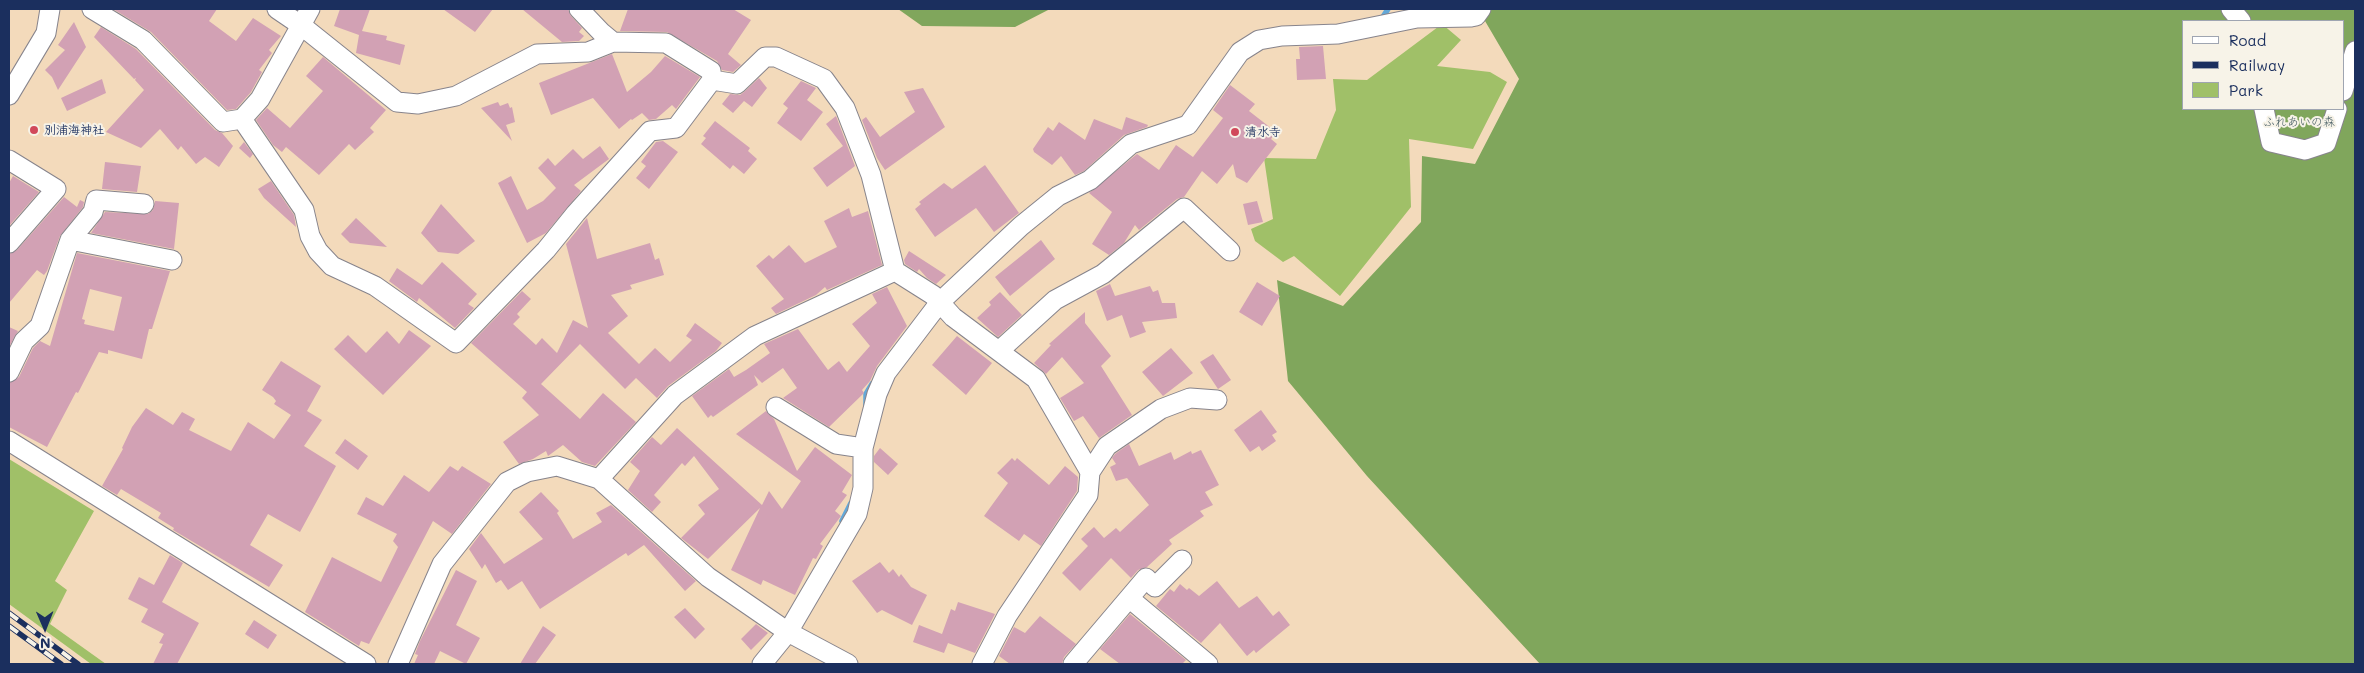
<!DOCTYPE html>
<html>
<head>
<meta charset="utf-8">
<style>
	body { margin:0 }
	#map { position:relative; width:2364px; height:673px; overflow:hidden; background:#f3dabb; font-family:Mali,sans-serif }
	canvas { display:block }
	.frame { position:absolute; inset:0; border:10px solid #1b2f5e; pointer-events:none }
	.legend { position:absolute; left:2182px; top:20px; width:162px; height:90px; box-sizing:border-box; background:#f7f3e8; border:1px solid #9fa5b1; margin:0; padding:6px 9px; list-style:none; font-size:15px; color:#1b2f5e }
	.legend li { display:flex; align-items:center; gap:10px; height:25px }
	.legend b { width:25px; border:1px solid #9fa5b1 }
	.north { position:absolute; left:20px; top:603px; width:50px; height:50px; -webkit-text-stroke:4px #f7f3e8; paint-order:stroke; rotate:179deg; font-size:14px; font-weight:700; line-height:20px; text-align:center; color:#1b2f5e }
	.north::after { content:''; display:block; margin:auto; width:18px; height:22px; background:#1b2f5e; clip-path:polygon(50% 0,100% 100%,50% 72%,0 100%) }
</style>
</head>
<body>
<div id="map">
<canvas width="2364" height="673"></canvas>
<div class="frame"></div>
<ul class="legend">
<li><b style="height:6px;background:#fff"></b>Road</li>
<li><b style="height:6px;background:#1b2f5e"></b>Railway</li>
<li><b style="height:14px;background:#a0c068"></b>Park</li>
</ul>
<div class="north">N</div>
</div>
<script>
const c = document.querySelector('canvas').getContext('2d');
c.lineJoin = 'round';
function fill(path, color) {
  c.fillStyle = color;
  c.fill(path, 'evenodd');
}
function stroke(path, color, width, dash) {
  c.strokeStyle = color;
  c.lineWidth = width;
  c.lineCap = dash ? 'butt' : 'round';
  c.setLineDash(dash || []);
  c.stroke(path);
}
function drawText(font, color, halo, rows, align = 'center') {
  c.font = font + ' Mali,"Klee One",sans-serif';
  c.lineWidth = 4;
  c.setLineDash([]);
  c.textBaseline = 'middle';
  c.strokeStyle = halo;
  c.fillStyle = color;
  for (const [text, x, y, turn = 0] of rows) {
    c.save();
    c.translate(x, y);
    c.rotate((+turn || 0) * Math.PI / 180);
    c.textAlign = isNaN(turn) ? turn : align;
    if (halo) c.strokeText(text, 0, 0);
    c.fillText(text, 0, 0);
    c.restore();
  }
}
fill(new Path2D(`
	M1442 24 1461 40 1437 66 1490 72 1507 82 1473 149 1409 139 1411 207 1340 296 1294 256 1283 262 1255 241 1251 229 1273 219 1264 158 1316 159 1336 110 1333 79 1367 80Z
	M9 459 94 511 55 581 67 590 50 624 106 664H91L9 604Z`), '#a0c068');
fill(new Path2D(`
	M898 9H1050L1015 27 922 26Z
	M1478 9H2355V664H1540L1367 476 1288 381 1277 280 1343 306 1421 222 1422 156 1475 164 1519 79ZM2183 21H2343V109H2183Z`), '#80a65c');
stroke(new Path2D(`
	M1381 20 1388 9
	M866 406V394L872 384
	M842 521 851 503`), '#63a8d8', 5.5);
fill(new Path2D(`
	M113 9H217L209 21 236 41 253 18 281 36 269 50 272 53 259 70 262 72 251 92 236 109 227 110 151 32Z
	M340 9H370L362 31 387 36 386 40 405 45 400 65 356 53 359 35 334 26Z
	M443 9H493L475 32Z
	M522 9H568L571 16 582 28 579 32 584 36 579 41 562 42Z
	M628 9H733L751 20 728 54 741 65 733 72 722 70 717 61 667 32 620 31Z
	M74 22 86 47 58 90 52 77 45 70 65 50 58 45Z
	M101 27 136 49 215 130 222 133 233 146 219 167 205 157 196 164 181 146 178 150 160 129 141 148 106 132 144 90 135 80 136 78 134 79 94 37Z
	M1323 46 1326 79 1297 80 1296 59H1300L1299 47Z
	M612 54 627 92 651 72 665 56 700 77 676 109 672 105 656 119 649 120 642 113 632 120 631 119 619 129 593 98 551 115 539 83Z
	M323 57 386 110 370 128 374 132 355 150 349 144 319 175 286 147 282 152 273 145 256 120 267 108 290 128 323 91 306 76Z
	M759 78 767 88 752 107 744 101 733 113 722 104 730 94 740 95 744 92Z
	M102 79 106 93 67 111 61 98Z
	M801 81 816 88 807 100 823 112 801 141 777 123 788 108 783 104Z
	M1230 85 1255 104 1249 111 1276 132 1271 139 1277 144 1247 183 1236 177 1233 164 1217 184 1202 171 1184 197 1177 199 1139 230 1135 225 1124 243 1109 255 1092 244 1112 212 1089 193 1137 154 1159 170 1176 145 1193 157 1223 118 1213 110Z
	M923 88 945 127 885 170 877 158 862 120 866 117 880 137 915 112 904 92Z
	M498 102 500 106 508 103 510 108 512 107 515 122 506 125 512 141 481 108Z
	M836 116 855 166 827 187 813 168 843 146 826 124Z
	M1126 117 1148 125 1147 127 1124 135 1084 171 1075 175 1061 156 1052 165 1034 152 1033 149 1048 127 1053 131 1059 122 1085 140 1094 119 1122 130Z
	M715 121 750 148 748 151 757 159 744 174 733 165 730 169 701 144 706 138 703 136Z
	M663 141 678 152 649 189 636 178 646 166 641 162 656 142Z
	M244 142 253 154 250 158 239 148Z
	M600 146 609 159 574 185 581 191 546 233 527 243 498 183 511 176 527 210 543 201 556 188 538 168 548 158 555 166 573 149 583 159Z
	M105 162 141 166 137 192 102 189Z
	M985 165 1019 213 994 232 976 208 935 237 915 209 921 204 919 202 944 183 952 189Z
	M13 176 39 192 9 226V183Z
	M271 181 294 215 296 227 264 198 258 189Z
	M64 197 77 207 80 200 84 202 83 207 60 236 47 271 44 275 37 270 9 303V254L17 250Z
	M155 201 179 203 174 249 91 233 105 212 148 214 153 210Z
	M1257 201 1263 222 1248 225 1243 204Z
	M441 204 475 241 458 254 438 252 421 233Z
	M849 208 852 217 868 211 882 265 827 290 825 287 816 295 776 314 771 308 784 299 756 266 769 255 773 259 789 245 805 263 837 247 824 221Z
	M356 218 387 247 350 243 341 234Z
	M587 218 597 259 650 243 655 260 659 258 664 275 630 285 632 289 611 295 628 316 608 333 639 364 655 348 670 362 692 340 686 336 695 323 722 343 716 351 668 386 657 398 636 378 625 389 580 344 541 384 580 419 603 393 636 422 595 466 582 462 563 445 548 456 546 451 533 459 519 464 503 442 539 415 522 398 527 392 471 343 522 291 531 299 517 314 520 317 513 324 536 345 542 338 557 353 573 320 588 328 566 244Z
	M1041 240 1055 259 1010 296 995 277Z
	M909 251 946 275 936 284 927 278 919 269 917 272 905 264 904 260Z
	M77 253 170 271 152 329H149L142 359 108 350V354L99 352 78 393 76 392 47 447 9 427V383L19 377 33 348 40 341 50 346ZM90 289 122 297 114 331 84 324 85 320 82 319Z
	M442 262 477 294 468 304 474 308 455 328 419 298 417 302 389 281 397 268 422 285Z
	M1257 282 1280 296 1262 326 1239 312Z
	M1110 284 1115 296 1150 286 1153 292 1158 290 1162 303H1175L1177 318 1142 322 1146 332 1130 338 1122 315 1107 321 1096 291Z
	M887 287 907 326 877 366 870 381 862 390 864 393 829 427 783 398 797 388 783 368 762 383 754 375 758 385 713 417 711 415 708 418 692 396 729 369 734 377 746 370 770 353 764 344 798 329 828 370 839 361 847 372 870 346 852 324 877 303 872 294Z
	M1000 292 1022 315 998 337 977 318 991 305 989 302Z
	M1085 312V323L1111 356 1101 366 1132 415 1099 438 1083 416 1074 421 1060 398 1084 383 1062 357 1046 374 1034 363 1051 345 1049 344Z
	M9 327 18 331 9 347Z
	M409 330 431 346 383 395 334 349 348 335 366 353 387 331 399 344Z
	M957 336 992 363 966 395 932 365Z
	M1171 348 1193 373 1163 396 1142 372Z
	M1213 354 1231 380 1218 389 1200 362Z
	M281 361 321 386 307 411 322 420 304 446 336 466 300 532 268 514 250 545 283 565 269 587 173 530 174 528 158 518 161 513 121 489 117 495 102 486 123 449 122 448 132 427 146 408 173 425 182 412 195 419 189 430 231 451 248 422 274 439 291 415 274 404 276 401 273 397 262 390Z
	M1261 410 1277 432 1272 435 1276 441 1262 451 1259 446 1250 452 1234 430Z
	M766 411 774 419 797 471 815 447 852 475 842 492 847 495 835 511 841 516 820 544 823 546 816 559 813 558 795 595 763 580 761 585 731 570 760 508 708 559 681 538 705 514 698 505 719 489 694 456 685 466 682 463 654 495 661 502 652 512 628 490 640 471 630 462 652 437 661 445 677 428 762 505 769 491 782 509 801 481 736 434Z
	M345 439 368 456 358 470 335 453Z
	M1129 444 1139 466 1171 452 1174 460 1191 451 1192 454 1201 450 1219 485 1205 492 1213 505 1200 511 1204 516 1169 540 1172 544 1147 567 1138 570 1131 578 1111 558 1080 591 1062 573 1088 546 1081 539 1094 527 1104 538 1116 528 1120 532 1149 505 1127 478 1116 481 1110 467 1116 464 1112 458 1115 454Z
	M880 448 898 464 888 475 874 462V456Z
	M1012 458 1015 461 1017 458 1049 485 1065 466 1078 477 1077 491 1041 546 1024 534 1019 541 984 516 1008 483 997 473Z
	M450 466 458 471 462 466 491 484 452 534 433 521 369 644 361 641 359 646 305 612 332 557 381 582 398 547 393 541 397 534 357 514 366 497 383 506 404 475 429 492Z
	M541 492 559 511 557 513 573 539 602 522 596 513 611 505 696 581 685 591 644 545 628 556 626 553 540 609 522 581 508 590 501 580 496 583 485 564 482 569 469 549 481 533 504 564 543 539 519 512Z
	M170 555 183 563 162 602 199 623 177 664H153L163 644 159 643 164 634 141 622 148 609 128 599 139 577 154 585Z
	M880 562 889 573 893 569 899 577 901 574 911 587 927 595 912 625 882 610 877 613 852 581Z
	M456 570 477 581 456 625 480 638 466 664 440 651 434 664H414L418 655 415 654 420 641Z
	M1217 581 1239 608 1257 596 1273 616 1279 611 1290 625 1256 653 1254 650 1247 656 1220 623 1201 643 1156 606 1170 589 1174 592 1180 584 1187 590 1189 588 1199 596Z
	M958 602 995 614 975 653 948 643 944 653 913 642 919 625 942 634 951 609 955 611Z
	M685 608 705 629 695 639 674 617Z
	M1130 614 1186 660 1182 664H1120L1100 649Z
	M1040 616 1076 644 1064 657 1062 664H1010L999 656 1014 627 1025 633Z
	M254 620 277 635 268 649 245 634Z
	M756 624 768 633 751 650 741 639Z
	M543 626 556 635 535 664H520Z`), '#d2a1b4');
const minor = new Path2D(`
	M92 9 143 40 223 122 242 119 260 99 310 9
	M277 9 302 26 397 102 418 104 456 96 537 54 588 52 613 42
	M579 9 601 32 613 42 666 43 711 71 712 80
	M2231 9 2241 21
	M2343 91 2355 51
	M9 95 46 33 50 9
	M2264 109 2271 142 2305 150 2326 143 2337 109
	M242 119 304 210 310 236 318 251 332 266 375 286 456 343 546 250 576 213 650 131 676 128 712 80 737 84 765 57H776L824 79 845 108 871 175 895 271 933 295 953 317 1036 379 1090 472 1088 495 1007 616 982 664
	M9 160 56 189 9 243
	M70 240 172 260
	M1000 350 1055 300 1103 274 1184 208 1230 251
	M9 372 24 341 40 326 70 240 93 212 96 200 144 204
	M776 407 836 444 863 448
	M9 441 366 664
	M1090 472 1107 446 1161 409 1190 398 1217 400
	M599 479 675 395 755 336 895 271
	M1129 598 1208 664
	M398 664 442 564 507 482 527 472 557 466 599 479 708 577 788 632 848 664
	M762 664 788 632 857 514 863 488V448L877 394 886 373 940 302 1021 226 1058 196 1090 180 1131 144 1188 125 1240 52 1259 40 1282 36 1338 34 1417 18 1471 17 1476 16 1481 9
	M1073 664 1146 578 1155 587 1182 560`);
stroke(minor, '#87848c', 21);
stroke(minor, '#fff', 19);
const rail = new Path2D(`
	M9 613 78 664
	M9 626 61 664`);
stroke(rail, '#1b2f5e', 5.5);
stroke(rail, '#f7f3e8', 4, [11]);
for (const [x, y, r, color] of [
	[34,130,5,"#d1495b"],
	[1235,132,5,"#d1495b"]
]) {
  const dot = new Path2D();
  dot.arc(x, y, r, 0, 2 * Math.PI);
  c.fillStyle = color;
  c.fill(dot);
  stroke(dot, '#f7f3e8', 2);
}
drawText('12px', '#435a61', '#f7f3e8', [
	["ふれあいの森",2299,122]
]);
drawText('bold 12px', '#1b2f5e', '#f7f3e8', [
	["別浦海神社",44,130],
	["清水寺",1245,132]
], 'left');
</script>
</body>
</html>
